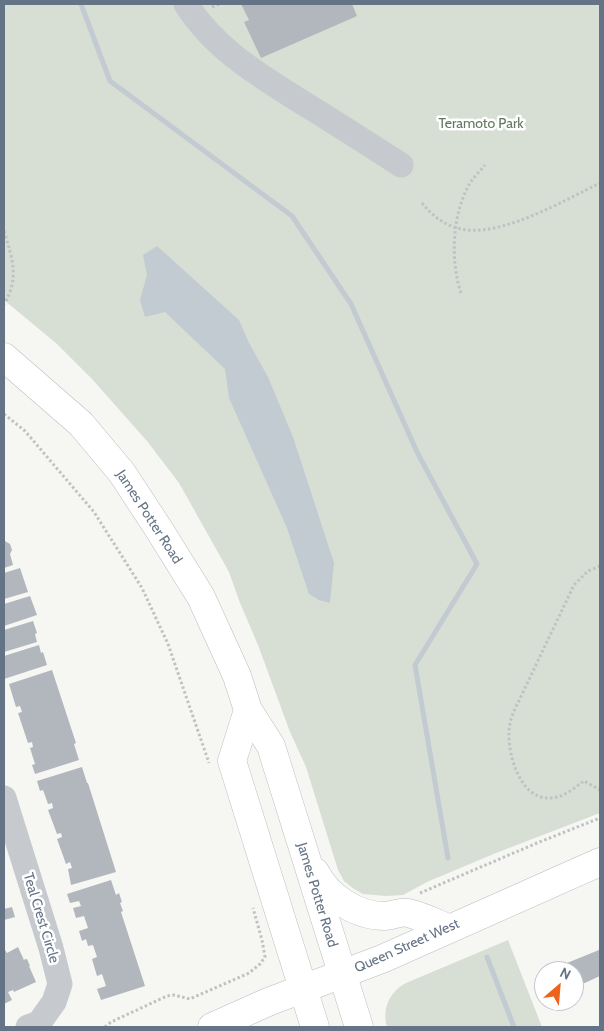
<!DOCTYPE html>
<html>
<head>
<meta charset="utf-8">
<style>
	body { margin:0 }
	#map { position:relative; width:604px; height:1031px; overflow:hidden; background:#f6f7f3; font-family:Cabin,sans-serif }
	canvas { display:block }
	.frame { position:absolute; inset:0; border:5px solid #647386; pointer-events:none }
	.north { position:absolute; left:534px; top:961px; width:50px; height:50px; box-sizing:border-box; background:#fff; border:1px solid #c1c7cf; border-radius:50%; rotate:27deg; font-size:14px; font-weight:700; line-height:20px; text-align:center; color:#647386 }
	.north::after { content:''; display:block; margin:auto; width:18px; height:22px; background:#ee621c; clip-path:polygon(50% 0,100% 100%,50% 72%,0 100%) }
</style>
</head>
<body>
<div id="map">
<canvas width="604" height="1031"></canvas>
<div class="frame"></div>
<div class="north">N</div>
</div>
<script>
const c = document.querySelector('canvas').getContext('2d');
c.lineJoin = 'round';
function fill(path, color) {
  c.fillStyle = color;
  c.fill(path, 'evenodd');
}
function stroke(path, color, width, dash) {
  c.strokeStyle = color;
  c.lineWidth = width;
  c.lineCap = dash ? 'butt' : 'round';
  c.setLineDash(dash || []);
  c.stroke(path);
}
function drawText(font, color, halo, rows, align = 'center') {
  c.font = font + ' Cabin,sans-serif';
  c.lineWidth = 5;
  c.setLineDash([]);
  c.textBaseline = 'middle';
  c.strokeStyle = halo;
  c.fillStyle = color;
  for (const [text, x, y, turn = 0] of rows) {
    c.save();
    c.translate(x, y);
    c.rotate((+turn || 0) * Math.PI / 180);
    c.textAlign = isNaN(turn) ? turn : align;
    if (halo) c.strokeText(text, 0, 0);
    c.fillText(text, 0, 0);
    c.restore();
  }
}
fill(new Path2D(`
	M4 4H600V813L496 853 427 882 403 895 386 896 363 894 354 889 344 881 338 870 306 767 290 732 258 645 240 603 229 572 179 483 147 441 92 379 57 344 4 300Z
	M508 940 542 1027H387C382 1009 389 992 406 983Z`), '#d7dfd4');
fill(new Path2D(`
	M157 246 239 320 249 343 268 377 293 437 334 563 330 603 319 600 309 594 287 528 229 398 225 369 165 312 145 317 140 300 147 275 143 255Z`), '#c2cbd1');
stroke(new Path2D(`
	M81 4 110 81 292 216 351 304 417 452 477 564 415 665 448 858
	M487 957 514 1027`), '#c2cbd1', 5);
fill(new Path2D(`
	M241 4H352L357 16 261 58 244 22 249 20Z
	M5 541 10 544 12 550 10 554 13 565 4 568V542Z
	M20 568 28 592 4 599V573Z
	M30 596 37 615 4 626V604Z
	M33 621 37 633 35 634 37 642 4 652V630Z
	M39 645 41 653 43 652 47 665 4 679V656Z
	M52 670 76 743 74 744 79 760 35 774 32 765 35 764 30 748 33 747 32 742 28 743 18 713 22 712 20 706 16 707 9 684Z
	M82 767 87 783H88L116 872 71 885 68 869 72 868 70 862 66 864 57 839 62 837 61 833 57 834 48 810 53 808 52 803 48 804 43 790 40 791 37 781Z
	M111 880 116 895 119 893 122 902 120 903 123 911 121 912 145 986 101 1000 97 989 106 986 102 974 97 976 92 959 97 957 93 945 88 946 86 939 82 941 79 931 88 928 84 916 76 918 73 908 81 906 79 901 70 903 67 894Z
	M12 907 15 917 4 920V909Z
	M18 947 24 960H22L27 959 30 966H29L36 982 14 992 13 990 8 992 12 1000 4 1004V950H5L7 953Z
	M599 950 600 976 578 986 574 978V971H571L567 963Z`), '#b1b7bd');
const major = new Path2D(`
	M4 357 81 424 122 473 160 531 201 597 237 676 248 710 271 746 359 1027
	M248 710 232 761 315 1027
	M315 872C328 897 356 916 385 916 392 916 401 911 408 913 422 916 435 923 448 928
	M212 1027 268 1002 382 959 600 862`);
stroke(major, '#b9bcc0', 29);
stroke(new Path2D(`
	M212 7 219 4
	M422 203C433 217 448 228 467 230 507 234 565 200 600 183
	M4 231C12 258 20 278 4 304
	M461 293C450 260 452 214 470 183 474 177 480 171 485 165
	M4 414 25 431 94 512 142 588 168 644 209 763
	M600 566 588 571 574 585 514 711C511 718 509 725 509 733 508 756 521 800 550 798 563 798 574 788 584 781L600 790
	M420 893 537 843 600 818
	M105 1027 111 1022 167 996 174 995 190 999 249 973 260 964 265 957 262 940 253 908`), '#c0c1c4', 3, [2.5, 2.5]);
stroke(new Path2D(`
	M186 4C215 50 262 77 308 106 339 125 370 145 401 165
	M4 798 51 948 60 984 54 1002 39 1023 28 1027`), '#c6c9cd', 25);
stroke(major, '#fff', 28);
drawText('14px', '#61785f', '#fff', [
	["Teramoto Park",481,124]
]);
drawText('14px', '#647386', '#fff', [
	["James Potter Road",149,517,57],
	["James Potter Road",317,895,73],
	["Teal Crest Circle",41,918,73],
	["Queen Street West",407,946,-24]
]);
</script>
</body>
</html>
